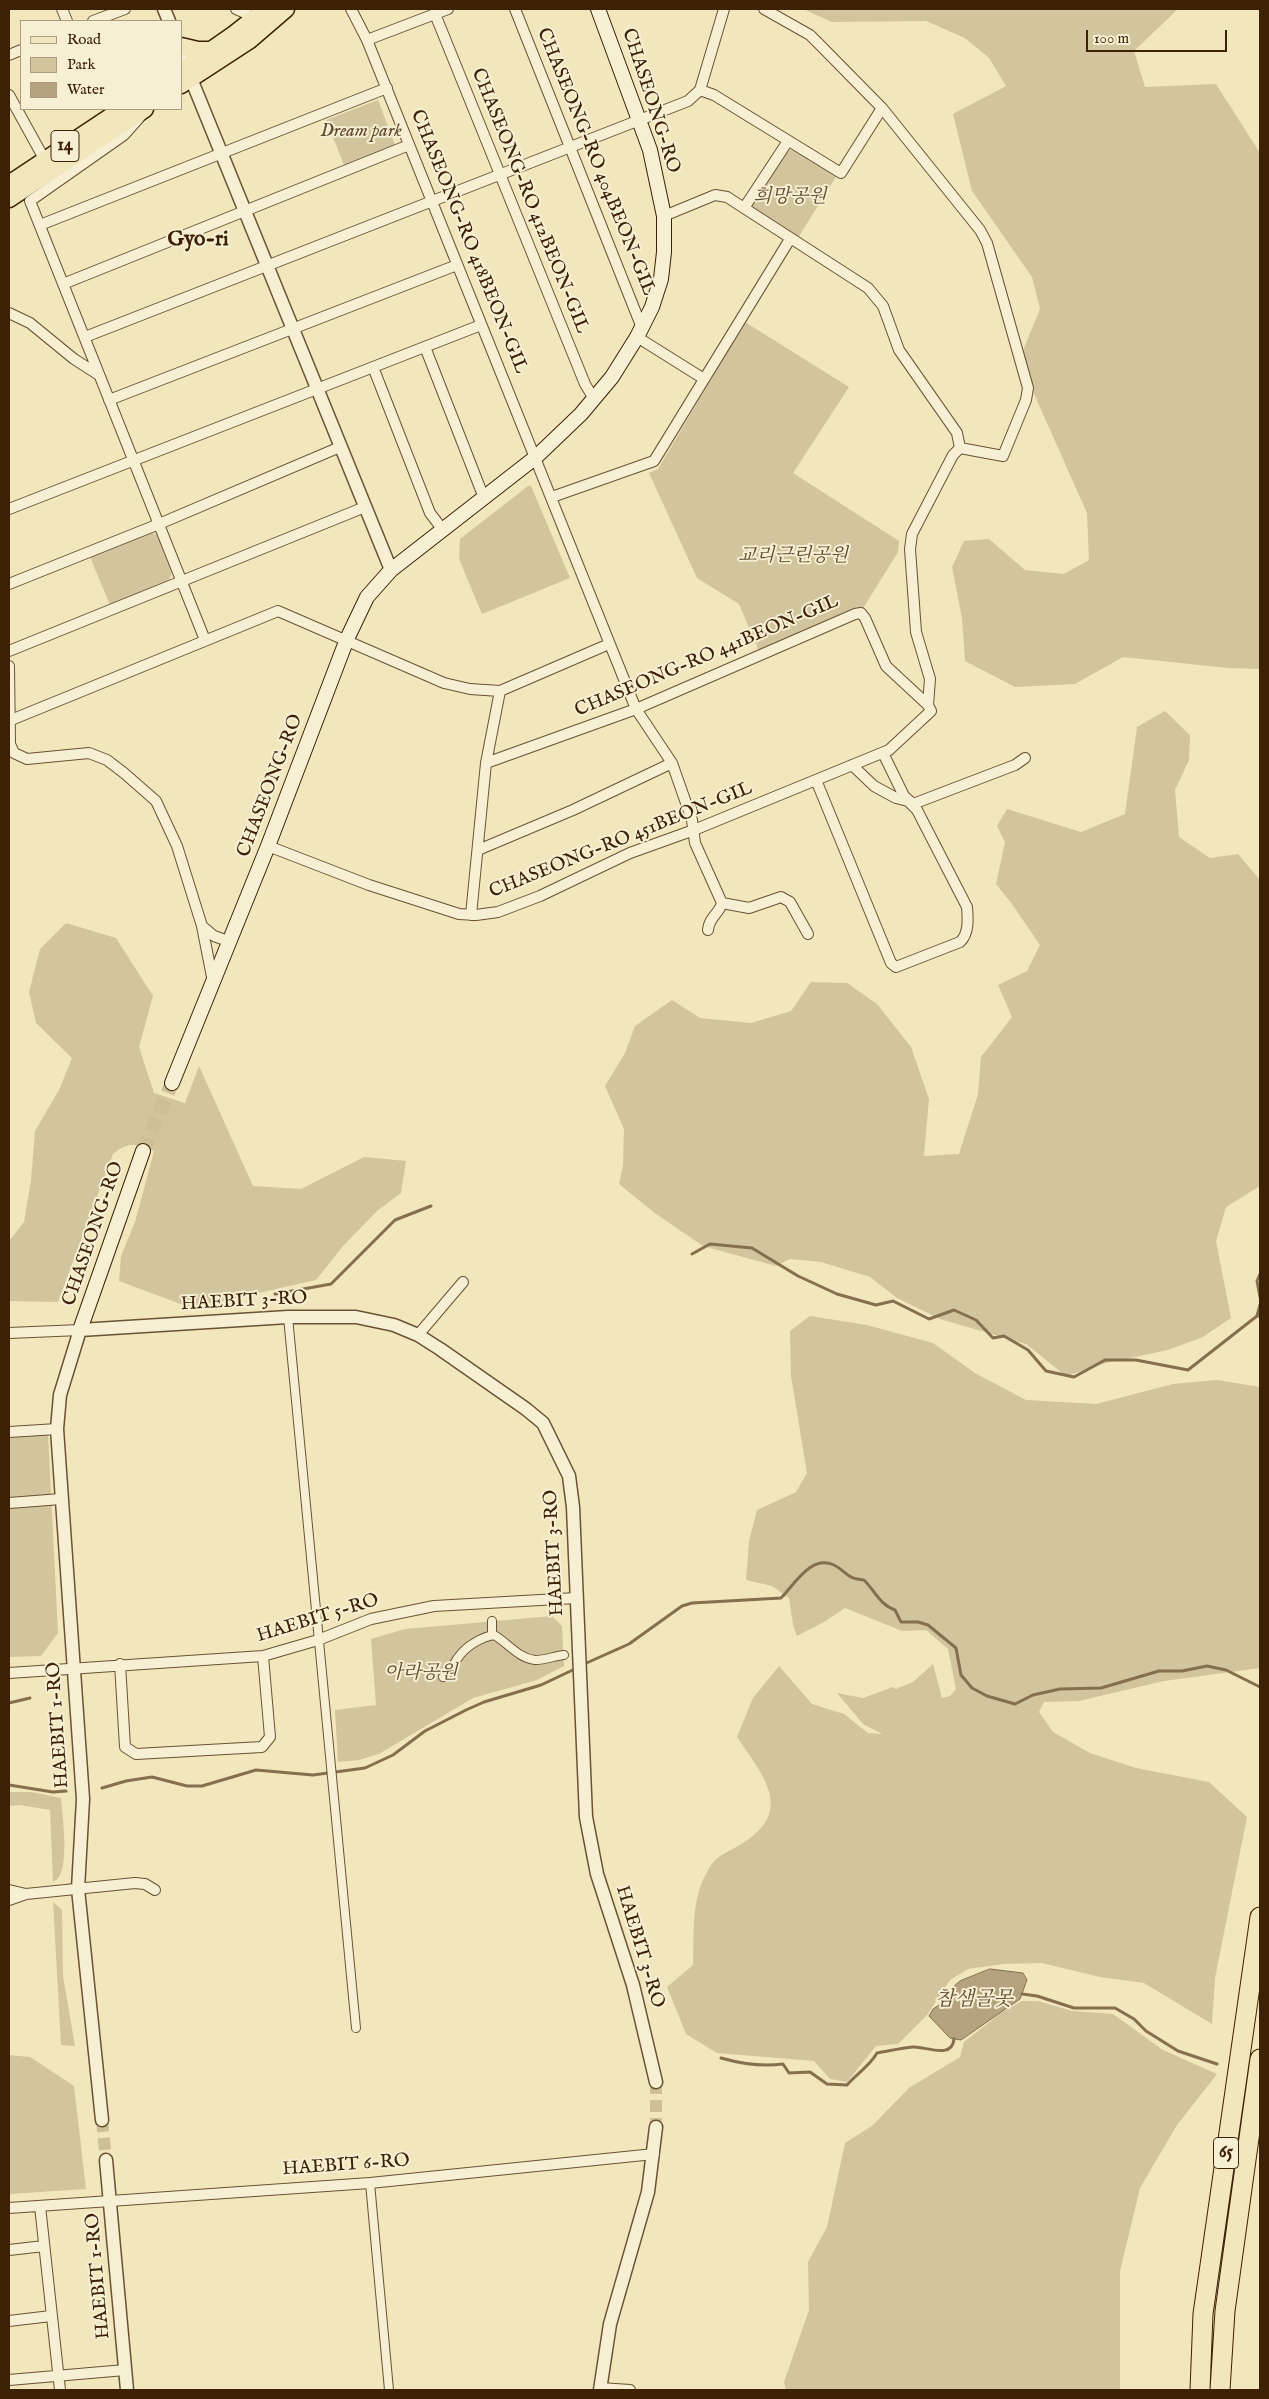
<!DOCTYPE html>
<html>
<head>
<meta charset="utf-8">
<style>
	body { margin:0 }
	#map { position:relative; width:1269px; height:2399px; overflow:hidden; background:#f1e6bc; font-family:"IM FELL English",serif }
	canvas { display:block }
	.frame { position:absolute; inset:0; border:10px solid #3d2105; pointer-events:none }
	.legend { position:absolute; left:20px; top:20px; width:162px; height:90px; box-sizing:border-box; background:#f6efd3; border:1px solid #ac9d81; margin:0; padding:6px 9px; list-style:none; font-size:15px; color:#3d2105 }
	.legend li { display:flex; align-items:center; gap:10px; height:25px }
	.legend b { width:25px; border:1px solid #ac9d81 }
	.scale { position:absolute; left:1086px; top:30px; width:141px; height:22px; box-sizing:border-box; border:2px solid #3d2105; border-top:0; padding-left:6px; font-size:15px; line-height:18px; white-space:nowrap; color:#3d2105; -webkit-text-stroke:4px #f6efd3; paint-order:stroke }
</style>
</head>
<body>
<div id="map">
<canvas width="1269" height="2399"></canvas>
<div class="frame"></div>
<ul class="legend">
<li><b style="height:6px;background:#f1e6bc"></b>Road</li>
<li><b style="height:14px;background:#d2c59d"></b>Park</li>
<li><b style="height:14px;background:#b4a37e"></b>Water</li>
</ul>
<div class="scale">100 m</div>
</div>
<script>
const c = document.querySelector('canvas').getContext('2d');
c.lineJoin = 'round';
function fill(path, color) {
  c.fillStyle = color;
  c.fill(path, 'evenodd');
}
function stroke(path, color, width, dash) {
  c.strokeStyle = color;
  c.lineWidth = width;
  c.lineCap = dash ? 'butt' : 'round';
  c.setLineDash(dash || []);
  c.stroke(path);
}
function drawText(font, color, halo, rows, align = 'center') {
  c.font = font + ' "IM FELL English","Noto Serif KR",serif';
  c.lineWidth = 4;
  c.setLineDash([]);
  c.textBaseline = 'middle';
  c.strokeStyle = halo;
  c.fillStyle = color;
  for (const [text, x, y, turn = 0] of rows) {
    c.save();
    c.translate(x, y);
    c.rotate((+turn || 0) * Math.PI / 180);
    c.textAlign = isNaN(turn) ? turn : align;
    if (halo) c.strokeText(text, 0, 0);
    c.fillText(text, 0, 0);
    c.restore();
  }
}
fill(new Path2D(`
	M803 9H1178L1134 51 1145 87 1216 84 1260 153V669L1228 668 1123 657 1075 684 1015 687 965 661 962 618 952 567 964 541 989 539 1025 570 1064 574 1089 560 1087 513 1019 360 1040 309 1032 277 972 191 953 114 1006 86 989 58 965 38 926 21 832 22Z
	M378 100 395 145 344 165 326 120Z
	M789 150 798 151 837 175 798 238 751 207Z
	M745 322 849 387 793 473 899 541 898 552 862 610 852 609 759 651 739 604 697 578 649 473 658 469Z
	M528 486H531L570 578 482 614 459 559 460 539Z
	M151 532 157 535 172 574 168 581 110 605 90 557Z
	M1165 711 1190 735 1189 760 1175 790 1179 837 1210 858 1238 854 1260 880V1186L1226 1207 1216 1241 1231 1318 1203 1337 1168 1350 1106 1363 1066 1376 1026 1344 940 1319 897 1298 870 1277 821 1262 790 1259 776 1266 703 1246 656 1214 619 1184 623 1165 624 1129 605 1086 625 1053 635 1026 672 1000 700 1018 751 1023 791 1011 811 982 847 983 877 1004 911 1047 929 1099 924 1156 959 1154 978 1094 981 1057 1012 1017 998 985 1027 971 1040 945 1012 904 996 884 1005 842 997 826 1007 809 1081 832 1125 814 1137 727Z
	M66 923 116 938 153 996 139 1047 154 1093 185 1103 199 1066 253 1186 301 1189 364 1157 406 1161 401 1193 377 1211 343 1246 316 1280 214 1303 186 1306 119 1281 121 1256 135 1222 154 1151C136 1144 129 1141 113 1154L58 1302 9 1301V1241L24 1222 31 1180 35 1131 59 1090 72 1058 36 1023 29 992 40 949Z
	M810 1316 867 1325 933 1343 975 1373 1026 1400 1096 1404 1173 1384 1217 1380 1260 1387V1668L1164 1681 1079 1701 1044 1702 1039 1712 1053 1732 1090 1753 1136 1768 1209 1782 1247 1817 1215 1978 1212 2024 1144 1983 1100 1977 1042 1963 1003 1964 968 1969 950 1980 927 2015 898 2044 876 2046 847 2082 830 2079 814 2061 717 2053 686 2034 667 1987 693 1965C694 1935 691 1899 707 1872 716 1855 723 1855 738 1846 796 1813 765 1778 737 1737L753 1698 779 1666 812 1704 844 1714 868 1733 882 1734 863 1724 837 1693 863 1698 893 1687 896 1689 913 1682 933 1664 942 1698 950 1696 956 1689 948 1649 926 1630 902 1631 845 1608 824 1622 797 1636 793 1625 789 1598 772 1586 746 1580 749 1541 757 1510 796 1492 807 1473 791 1376 790 1331Z
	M48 1434 58 1633 41 1656 9 1657V1437Z
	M552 1616 562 1626 564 1666 537 1680 473 1698 379 1754 359 1760 338 1762 335 1710 376 1705 371 1639 405 1629Z
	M9 1792H31L61 1798C62 1815 72 1875 53 1882L50 1810 20 1805 9 1806Z
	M53 1902 62 1910 63 1976 75 2046 61 2045Z
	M1022 2001H1038L1072 2011 1113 2014 1163 2050 1217 2074 1177 2125 1140 2188 1120 2271V2390H786L784 2382 809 2310 808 2262 827 2227 845 2143 872 2126 909 2088 960 2057 964 2042 1001 2013Z
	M9 2055 30 2057 74 2086 86 2189 9 2194Z`), '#d2c59d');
const water = new Path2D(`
	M990 1969 1023 1973 1027 1980 1020 1999 961 2040 950 2038 929 2016 933 2009 946 2001 952 1988 960 1981Z`);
fill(water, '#b4a37e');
stroke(water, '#846f4e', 1);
stroke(new Path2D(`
	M692 1254 710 1244 752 1248 798 1276 837 1294 876 1305 893 1301 929 1319 954 1310 976 1320 993 1338 1004 1336 1028 1350 1046 1371 1074 1377 1105 1360H1136L1188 1370 1257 1316H1260
	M1260 1274 1257 1281 1260 1297
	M275 1294 331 1284 395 1220 431 1206
	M1257 1316 1260 1305
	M582 1665 629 1644 682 1606 692 1603 781 1598C794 1585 811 1554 834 1565 848 1572 846 1579 864 1580 875 1591 880 1605 895 1610L901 1622H918L928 1625 956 1648 961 1675 972 1688 987 1696 1015 1704 1033 1695 1060 1689 1101 1688 1159 1671H1182L1207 1666 1226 1670 1260 1687
	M9 1703 30 1698
	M9 1785 53 1792 66 1791
	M102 1788 126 1781 152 1777 187 1786H202L256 1770 313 1775 365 1768 393 1755 425 1731 466 1710 484 1702 541 1685 577 1668
	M1022 1994 1037 1996 1074 2008H1115L1134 2019 1146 2031 1178 2051 1217 2064
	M721 2058C742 2064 761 2067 783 2064L789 2073 810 2072 827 2084 847 2085C857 2073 869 2067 877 2053 889 2051 901 2048 913 2047 925 2046 952 2060 954 2039`), '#846f4e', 3);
stroke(new Path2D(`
	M656 2082V2127
	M102 2120 106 2160`), '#cdbf97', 12, [12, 6]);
stroke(new Path2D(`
	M143 1151 172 1083`), '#cdbf97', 14, [14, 7]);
const pedestrian = new Path2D(`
	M288 1317 356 2028
	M492 1621V1635
	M443 1677C452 1671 453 1663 460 1655 468 1645 482 1637 494 1635 508 1643 518 1658 535 1660 545 1660 555 1656 564 1655
	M370 2183 389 2390`);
const minor = new Path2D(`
	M62 9 67 21
	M236 9 256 18
	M351 9 367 40 636 709 672 763 692 820 695 843 722 903
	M515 9 642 328
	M764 9 810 35 822 47 882 108 980 230 987 243 1028 388 1026 400 1003 456 960 448
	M435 14 585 384 594 399
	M93 21 125 9
	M367 40 448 9
	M9 55 21 50
	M700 90 714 95 841 173 882 108
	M9 95 47 164
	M140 117 124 135 30 201 205 640
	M744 208 788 141
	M664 216 715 195 727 197 868 288 883 306 899 350 957 433 960 448
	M40 225 387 88
	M63 284 409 145
	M9 313 30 323 74 359 99 375
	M85 337 688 101 700 90 724 9
	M637 337 704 379
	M425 347 484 498
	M373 367 430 513 443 530
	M109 400 457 265
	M552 497 654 461 790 239
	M9 509 481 325
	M9 584 159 524 340 447
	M9 651 365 507
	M9 666 10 744 14 753 27 759 89 753 107 760 124 773 156 801 177 846 202 926 214 936 228 941
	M11 720 278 611 444 683 470 689 500 691 609 644
	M883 753 904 796 913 804 1015 765 1025 758
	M486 763 636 709 855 614 861 613 865 618 886 666 928 705
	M816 780 891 963 896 967 960 942C969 934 968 919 967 907L917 810 908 801 896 798 874 786 852 765
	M268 846 369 885 459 914 476 915 498 912 540 896 630 853 694 830 889 750 931 711 928 705 930 679 916 632 910 549 912 534 953 455 960 448
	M478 850 573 810 672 763
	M722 903 749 908 781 897 790 902 808 934
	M471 915 486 763 500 691
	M202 926 213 982
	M708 930C709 917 719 914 722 903
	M9 1333 80 1330
	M418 1335 463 1282
	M9 1432 57 1429
	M9 1503 61 1499
	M120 1664 125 1747 136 1754 262 1747 270 1737 263 1656
	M9 1673 263 1656 318 1640 371 1619 434 1606 576 1598
	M9 1890 26 1894 135 1883 145 1884 155 1890
	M9 1900 26 1894
	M40 2206 60 2390
	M9 2208 370 2183 654 2154
	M9 2250 44 2246
	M9 2321 51 2316
	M9 2380 125 2370
	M600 2388 630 2390`);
const tertiary = new Path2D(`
	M164 9 169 21
	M181 54 391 570
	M102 2120 78 1889 83 1799 57 1429 60 1395 80 1330 288 1317H356L394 1325 418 1335 440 1349 526 1409 543 1423 569 1476 573 1507 586 1817 597 1874 633 1985 656 2082
	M106 2160 127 2390
	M600 2390 610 2324 648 2192 656 2127`);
const secondary = new Path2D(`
	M172 1083 268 846 347 639 367 597 391 570 536 457 581 414 612 377 637 337 652 307 661 279 664 252V216L650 150 598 9
	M80 1330 143 1151`);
const primary = new Path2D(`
	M181 46 198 50H213
	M181 71 234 34 266 9
	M181 85 250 40 286 9
	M9 184 122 109
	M9 199 145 109`);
const motorway = new Path2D(`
	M1200 2390 1203 2314 1260 1917
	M1220 2390 1225 2311 1260 2059`);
stroke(pedestrian, '#6a5233', 10);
stroke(minor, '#6a5233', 12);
stroke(tertiary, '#6a5233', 15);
stroke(secondary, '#3d2105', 16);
stroke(primary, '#3d2105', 19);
stroke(motorway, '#3d2105', 21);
stroke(pedestrian, '#f6efd3', 8);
stroke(minor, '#f6efd3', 10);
stroke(tertiary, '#f6efd3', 12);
stroke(secondary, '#f6efd3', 14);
stroke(primary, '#f1e6bc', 16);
stroke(motorway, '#f1e6bc', 19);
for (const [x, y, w] of [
	[65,146,28],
	[1226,2153,25]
]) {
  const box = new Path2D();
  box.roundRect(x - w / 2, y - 15.5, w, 31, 4);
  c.fillStyle = '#f6efd3';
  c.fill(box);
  stroke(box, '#3d2105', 1);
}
drawText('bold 18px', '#3d2105', null, [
	["14",65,146],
	["65",1226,2153]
]);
drawText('19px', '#3d2105', '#f6efd3', [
	["CHASEONG-RO",650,101,72],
	["CHASEONG-RO 404BEON-GIL",595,162,68],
	["CHASEONG-RO 412BEON-GIL",529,201,68],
	["CHASEONG-RO 418BEON-GIL",468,242,68],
	["CHASEONG-RO 441BEON-GIL",707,657,-23],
	["CHASEONG-RO",271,786,-69],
	["CHASEONG-RO 451BEON-GIL",621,841,-22],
	["CHASEONG-RO",94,1234,-71],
	["HAEBIT 3-RO",244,1302,-3],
	["HAEBIT 3-RO",555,1553,-93],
	["HAEBIT 5-RO",318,1619,-17],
	["HAEBIT 1-RO",59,1725,-94],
	["HAEBIT 3-RO",639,1947,73],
	["HAEBIT 6-RO",346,2166,-4],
	["HAEBIT 1-RO",99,2276,-95]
]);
drawText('italic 19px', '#624a2b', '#f6efd3', [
	["Dream park",361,132],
	["희망공원",790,198],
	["교리근린공원",793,557],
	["아라공원",421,1674]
]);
drawText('italic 20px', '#674e2f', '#f6efd3', [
	["참샘골못",974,2001]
]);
drawText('bold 21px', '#3d2105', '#f6efd3', [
	["Gyo-ri",198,241]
]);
</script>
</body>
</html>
